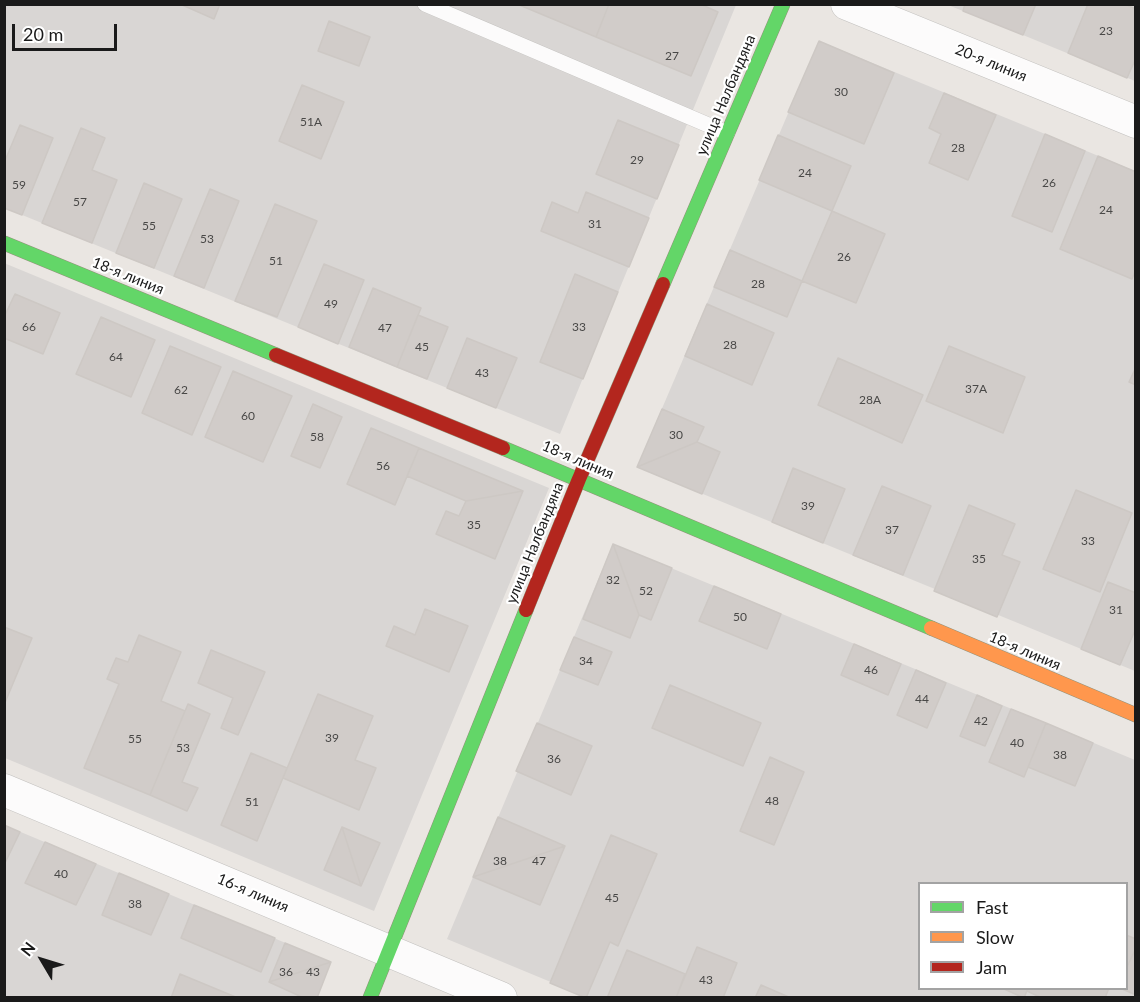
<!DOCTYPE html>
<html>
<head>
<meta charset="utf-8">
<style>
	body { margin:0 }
	#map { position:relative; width:1140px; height:1002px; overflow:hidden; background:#eae6e2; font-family:Lato,sans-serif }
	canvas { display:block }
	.frame { position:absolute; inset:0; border:6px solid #1a1a1a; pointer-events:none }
	.legend { position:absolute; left:918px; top:882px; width:210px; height:108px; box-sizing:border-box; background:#fff; border:2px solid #a3a3a3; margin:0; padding:8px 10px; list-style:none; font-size:18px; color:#1a1a1a }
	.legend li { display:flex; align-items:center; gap:12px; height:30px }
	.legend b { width:30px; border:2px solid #a3a3a3 }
	.north { position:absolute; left:12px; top:930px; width:60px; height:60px; -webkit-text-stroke:4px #fff; paint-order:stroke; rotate:308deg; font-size:16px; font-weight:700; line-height:24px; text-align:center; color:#1a1a1a }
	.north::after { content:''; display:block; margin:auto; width:21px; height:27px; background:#1a1a1a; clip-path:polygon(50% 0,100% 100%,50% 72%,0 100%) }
	.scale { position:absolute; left:12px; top:24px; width:105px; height:27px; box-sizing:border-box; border:3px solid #1a1a1a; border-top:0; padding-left:8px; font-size:18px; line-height:21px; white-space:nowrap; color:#1a1a1a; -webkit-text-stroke:4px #fff; paint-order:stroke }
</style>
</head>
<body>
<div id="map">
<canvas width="1140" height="1002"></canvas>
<div class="frame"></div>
<ul class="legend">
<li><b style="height:8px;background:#63d668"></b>Fast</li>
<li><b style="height:8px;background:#ff974d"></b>Slow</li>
<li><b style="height:8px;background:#b3261e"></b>Jam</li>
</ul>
<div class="north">N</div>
<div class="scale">20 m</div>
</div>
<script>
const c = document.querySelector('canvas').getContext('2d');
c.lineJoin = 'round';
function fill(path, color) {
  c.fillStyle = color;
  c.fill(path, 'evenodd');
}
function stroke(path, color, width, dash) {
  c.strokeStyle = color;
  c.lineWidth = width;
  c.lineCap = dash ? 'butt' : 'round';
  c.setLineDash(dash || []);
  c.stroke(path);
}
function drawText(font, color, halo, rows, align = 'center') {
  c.font = font + ' Lato,sans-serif';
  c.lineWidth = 4.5;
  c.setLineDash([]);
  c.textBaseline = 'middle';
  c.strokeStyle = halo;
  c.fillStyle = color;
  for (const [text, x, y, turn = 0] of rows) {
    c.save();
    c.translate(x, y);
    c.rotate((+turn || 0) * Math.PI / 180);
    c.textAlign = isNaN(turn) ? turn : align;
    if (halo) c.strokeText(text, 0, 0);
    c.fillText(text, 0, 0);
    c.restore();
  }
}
fill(new Path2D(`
	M4 5H736L560 434 5 208Z
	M948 5H1135V81L1023 35Z
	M819 41 1135 171V671L637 467Z
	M4 263 549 488 374 911 5 758Z
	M613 544 1135 760V997H587L447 939ZM920 884H1126V988H920Z
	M4 825 331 962 317 997H5Z`), '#d9d6d4');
const building = new Path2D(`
	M180 4H220L214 19Z
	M517 4H609L596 37Z
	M609 4H700L718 12 691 76 596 37Z
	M965 4H1036L1023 35 963 11Z
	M1088 4H1124L1136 9V58L1127 78 1068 53Z
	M329 21 370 37 359 66 318 51Z
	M819 41 894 73 864 144 788 112Z
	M302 85 344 102 321 159 279 141Z
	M944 93 996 115 968 180 929 163 941 134 929 128Z
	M618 120 679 145 657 199 596 174Z
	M20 125 53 138 22 215 4 208V163Z
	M81 128 105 138 92 170 117 180 92 243 42 223Z
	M1045 134 1085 151 1052 232 1012 216Z
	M778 135 851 166 832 211 759 180Z
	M1098 156 1136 172V269L1132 279 1060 249Z
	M144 183 182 199 154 268 116 253Z
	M210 189 239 201 204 288 174 276Z
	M586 192 649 218 629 267 541 231 552 202 578 213Z
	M275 204 317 221 277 317 235 301Z
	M832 211 885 234 856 303 802 281Z
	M730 250 802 281 787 317 714 287Z
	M324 264 364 280 338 344 298 327Z
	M575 274 618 292 583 379 540 362Z
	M373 288 421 308 397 367 349 347Z
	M15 294 60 313 43 354 4 338V317Z
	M707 304 774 333 752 385 685 356Z
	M418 315 448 327 427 379 397 367Z
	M101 317 155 340 131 397 76 374Z
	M467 338 517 358 496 408 447 388Z
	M170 346 221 367 192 435 142 413Z
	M949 346 1025 377 1003 433 926 401Z
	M838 358 923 395 902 443 818 405Z
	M1136 367V385L1129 382Z
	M233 371 292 396 263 462 205 437Z
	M313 404 342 417 320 468 291 456Z
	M662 409 704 427 697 442 637 467Z
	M371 428 419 448 395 505 347 484Z
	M697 442 720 452 702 494 637 467Z
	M419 448 523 491 466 501 407 476Z
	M793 468 845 489 823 543 772 522Z
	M882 486 931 506 903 575 853 555Z
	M1076 490 1132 513 1100 592 1043 569Z
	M523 491 495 559 436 534 446 511 459 516 466 501Z
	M969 505 1015 524 1002 555 1020 562 997 617 934 591Z
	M613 544 639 615 630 638 583 619Z
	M613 544 672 568 651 620 639 615Z
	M1108 582 1136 593V628L1120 665 1081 649Z
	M714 586 781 614 767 649 699 621Z
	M425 609 468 626 449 672 386 646 394 626 415 635Z
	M4 627 32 638 4 705Z
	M139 635 181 652 161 701 185 711 150 795 84 768 119 684 107 679 116 658 128 662Z
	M574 637 612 652 598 685 560 670Z
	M854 644 901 664 888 695 841 675Z
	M211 650 265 672 238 735 221 728 233 698 198 683Z
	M916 670 946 683 927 728 897 715Z
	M670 685 761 723 743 766 652 728Z
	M318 694 373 716 355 760 376 768 359 810 283 778Z
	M977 695 1002 706 985 746 960 736Z
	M188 704 210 714 182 782 198 788 187 811 150 795Z
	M1011 709 1046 723 1024 777 989 762Z
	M537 723 592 746 571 795 516 771Z
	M1046 723 1093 743 1075 786 1028 767Z
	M251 753 287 768 257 841 221 825Z
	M770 757 804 772 774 845 740 831Z
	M498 817 565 846 473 877Z
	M4 825 20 832 4 865Z
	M342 827 380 843 361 886Z
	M342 827 361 886 324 870Z
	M611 835 657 854 618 946 610 942 586 998 550 983Z
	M45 842 96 864 76 905 25 883Z
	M565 846 540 905 473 877Z
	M119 873 169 894 151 935 102 915Z
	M194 905 275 938 261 972 181 938Z
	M1126 935 1136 939V948L1126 969Z
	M285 943 331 962 269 982Z
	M697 947 737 963 723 998H676Z
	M1136 948V995L1120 988H1126V969Z
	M627 950 685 974 676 998H607Z
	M331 962 317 998H304L269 982Z
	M180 974 238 998H171Z
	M761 985 791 998H755Z
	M1002 988H1028L1024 998Z
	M1028 988H1109L1105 998H1042L1027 991Z`);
fill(building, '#d1ccc9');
stroke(building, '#cdc8c4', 1.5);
const lane = new Path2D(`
	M425 4 727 133`);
const street = new Path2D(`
	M847 4 1136 122
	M4 790 501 998`);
const fast = new Path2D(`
	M4 243 276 355
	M663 284 783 4
	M503 448 931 628
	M370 998 526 610`);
const slow = new Path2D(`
	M931 628 1136 715`);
const jam = new Path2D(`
	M276 355 503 448
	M526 610 579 479 663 284`);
stroke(lane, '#c2c0be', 16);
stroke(street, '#c2c0be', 33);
stroke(fast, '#93927a', 15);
stroke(slow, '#93927a', 15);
stroke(jam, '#93927a', 15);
stroke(lane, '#fcfbfb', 15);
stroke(street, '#fcfbfb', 32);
stroke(fast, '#63d668', 14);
stroke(slow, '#ff974d', 14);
stroke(jam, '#b3261e', 14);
drawText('12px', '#494847', null, [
	["23",1106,31],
	["27",672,56],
	["30",841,92],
	["51А",311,122],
	["28",958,148],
	["29",637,160],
	["24",805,173],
	["26",1049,183],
	["59",19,185],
	["57",80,202],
	["24",1106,210],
	["31",595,224],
	["55",149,226],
	["53",207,239],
	["26",844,257],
	["51",276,261],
	["28",758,284],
	["49",331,304],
	["66",29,327],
	["33",579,327],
	["47",385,328],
	["28",730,345],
	["45",422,347],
	["64",116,357],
	["43",482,373],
	["37А",976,389],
	["62",181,390],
	["28А",870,400],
	["60",248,416],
	["30",676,435],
	["58",317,437],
	["56",383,466],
	["39",808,506],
	["35",474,525],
	["37",892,530],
	["33",1088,541],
	["35",979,559],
	["32",613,580],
	["52",646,591],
	["31",1116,610],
	["50",740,617],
	["34",586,661],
	["46",871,670],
	["44",922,699],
	["42",981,721],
	["39",332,738],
	["55",135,739],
	["40",1017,743],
	["53",183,748],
	["38",1060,755],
	["36",554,759],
	["48",772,801],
	["51",252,802],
	["38",500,861],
	["47",539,861],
	["40",61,874],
	["45",612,898],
	["38",135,904],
	["36",286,972],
	["43",313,972],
	["43",706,980]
]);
drawText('15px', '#1a1a1a', '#fff', [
	["20-я линия",991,63,22],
	["улица Налбандяна",726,95,-67],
	["18-я линия",128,276,22],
	["18-я линия",578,460,23],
	["улица Налбандяна",535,543,-68],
	["18-я линия",1025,651,23],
	["16-я линия",253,893,23]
]);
</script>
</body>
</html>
